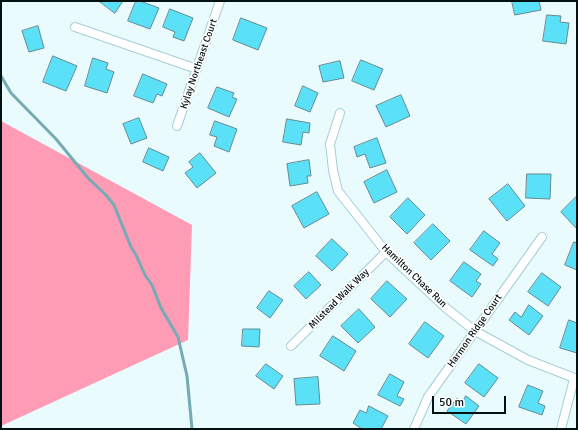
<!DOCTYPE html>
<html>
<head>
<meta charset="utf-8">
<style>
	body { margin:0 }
	#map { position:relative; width:578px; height:430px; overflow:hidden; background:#eafbfe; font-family:Signika,sans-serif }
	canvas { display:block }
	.frame { position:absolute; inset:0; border:2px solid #031113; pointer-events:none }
	.scale { position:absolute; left:432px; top:396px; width:74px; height:18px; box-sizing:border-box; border:2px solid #031113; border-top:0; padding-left:5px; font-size:12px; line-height:14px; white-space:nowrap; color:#031113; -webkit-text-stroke:3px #fff; paint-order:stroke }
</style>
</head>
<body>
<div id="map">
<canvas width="578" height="430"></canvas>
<div class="frame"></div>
<div class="scale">50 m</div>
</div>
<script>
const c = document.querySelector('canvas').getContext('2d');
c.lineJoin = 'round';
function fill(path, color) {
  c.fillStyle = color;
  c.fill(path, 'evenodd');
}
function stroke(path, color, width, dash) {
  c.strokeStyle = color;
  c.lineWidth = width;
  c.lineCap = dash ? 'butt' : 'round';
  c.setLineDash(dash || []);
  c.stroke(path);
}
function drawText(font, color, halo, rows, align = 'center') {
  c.font = font + ' Signika,sans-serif';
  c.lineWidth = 3.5;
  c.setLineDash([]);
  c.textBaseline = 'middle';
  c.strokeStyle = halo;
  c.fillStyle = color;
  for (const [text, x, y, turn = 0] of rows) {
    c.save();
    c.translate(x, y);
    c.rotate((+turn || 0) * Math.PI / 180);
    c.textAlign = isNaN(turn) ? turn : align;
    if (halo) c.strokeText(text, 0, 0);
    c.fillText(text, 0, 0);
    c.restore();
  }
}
fill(new Path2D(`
	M1 121 192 225 188 340 1 426Z`), '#fe9cb5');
stroke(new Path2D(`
	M1 76 11 93 56 139 88 178 106 195 114 205 131 247 136 255 145 275 152 285 161 308 178 337 187 376 192 429`), '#76abb5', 3);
const building = new Path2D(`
	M99 1H123L115 13Z
	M136 1H140L159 8 150 29 128 21Z
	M512 1H539L541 10 515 15Z
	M170 9 193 18 184 41 173 37 175 32 163 27Z
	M547 15 561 16 560 22 569 23 566 44 543 41Z
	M241 18 267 28 258 50 233 40Z
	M38 26 44 48 29 52 22 31Z
	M53 56 77 66 66 91 43 82Z
	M93 58 108 63 106 69 114 72 107 93 85 86Z
	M361 60 383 69 374 90 352 81Z
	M340 61 344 78 323 82 319 66Z
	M143 74 167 84 162 96 157 94 153 103 134 96Z
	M303 86 318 93 310 112 295 106Z
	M217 87 234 93 232 97 237 99 229 117 208 108Z
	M401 95 410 116 386 127 376 106Z
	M139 118 147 138 131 144 123 124Z
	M287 119 310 123 309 133 303 132 301 145 283 142Z
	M215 121 237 129 229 152 214 146 217 137 210 135Z
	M377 138 386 163 370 168 365 154 357 157 354 147Z
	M149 148 169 157 163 171 143 162Z
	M200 153 216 173 197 188 185 173 193 167 189 162Z
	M309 160 311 176H307L308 183 290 186 287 164Z
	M387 170 397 192 374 203 364 182Z
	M527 174H551L550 199 526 198Z
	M508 184 525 206 507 221 489 199Z
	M317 192 329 214 304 228 292 206Z
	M577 196V229L561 212Z
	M408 198 425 215 407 234 390 217Z
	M433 224 450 241 431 260 414 243Z
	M484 231 500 243 492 254 498 259 493 266 470 250Z
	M332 239 348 254 332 271 316 256Z
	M574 242 577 243V270L565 265Z
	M464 262 481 274 476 281 481 284 472 297 450 281Z
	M309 272 321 285 306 299 294 286Z
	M542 273 561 287 548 306 528 292Z
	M387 281 407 299 390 317 371 299Z
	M269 291 283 300 270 318 257 308Z
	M529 305 543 316 529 335 509 320 515 312 521 317Z
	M359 309 375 327 358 343 341 326Z
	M569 320 577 323V353L560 348Z
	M425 322 444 336 428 358 409 344Z
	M243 329H260L259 347 242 346Z
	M333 336 356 351 344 371 320 356Z
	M266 364 283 376 274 389 256 376Z
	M479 364 498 378 484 397 465 383Z
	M390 374 404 382 397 396 404 399 400 406 378 395Z
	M318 377 320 404 296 405 294 379Z
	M528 385 543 391 538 403 545 406 542 415 519 407Z
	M466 396 479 406 466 424 447 411 457 398 462 402Z
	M369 406 388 416 381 429H362L353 423 360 410 366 413Z`);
fill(building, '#5ae1f8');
stroke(building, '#638b92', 1);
const minor = new Path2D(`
	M75 27 197 69
	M340 113 330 144 333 170 338 191 386 252 446 308 475 331 528 360 577 379
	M177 126 220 1
	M291 346 386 252
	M414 429 428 397 542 237
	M561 429 574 379`);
stroke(minor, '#a5ced6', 10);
stroke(minor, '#fff', 8);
drawText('10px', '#031113', '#fff', [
	["Kylay Northeast Court",199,64,-71],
	["Hamilton Chase Run",414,276,44],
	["Milstead Walk Way",339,299,-45],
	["Harmon Ridge Court",475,331,-55]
]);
</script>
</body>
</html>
